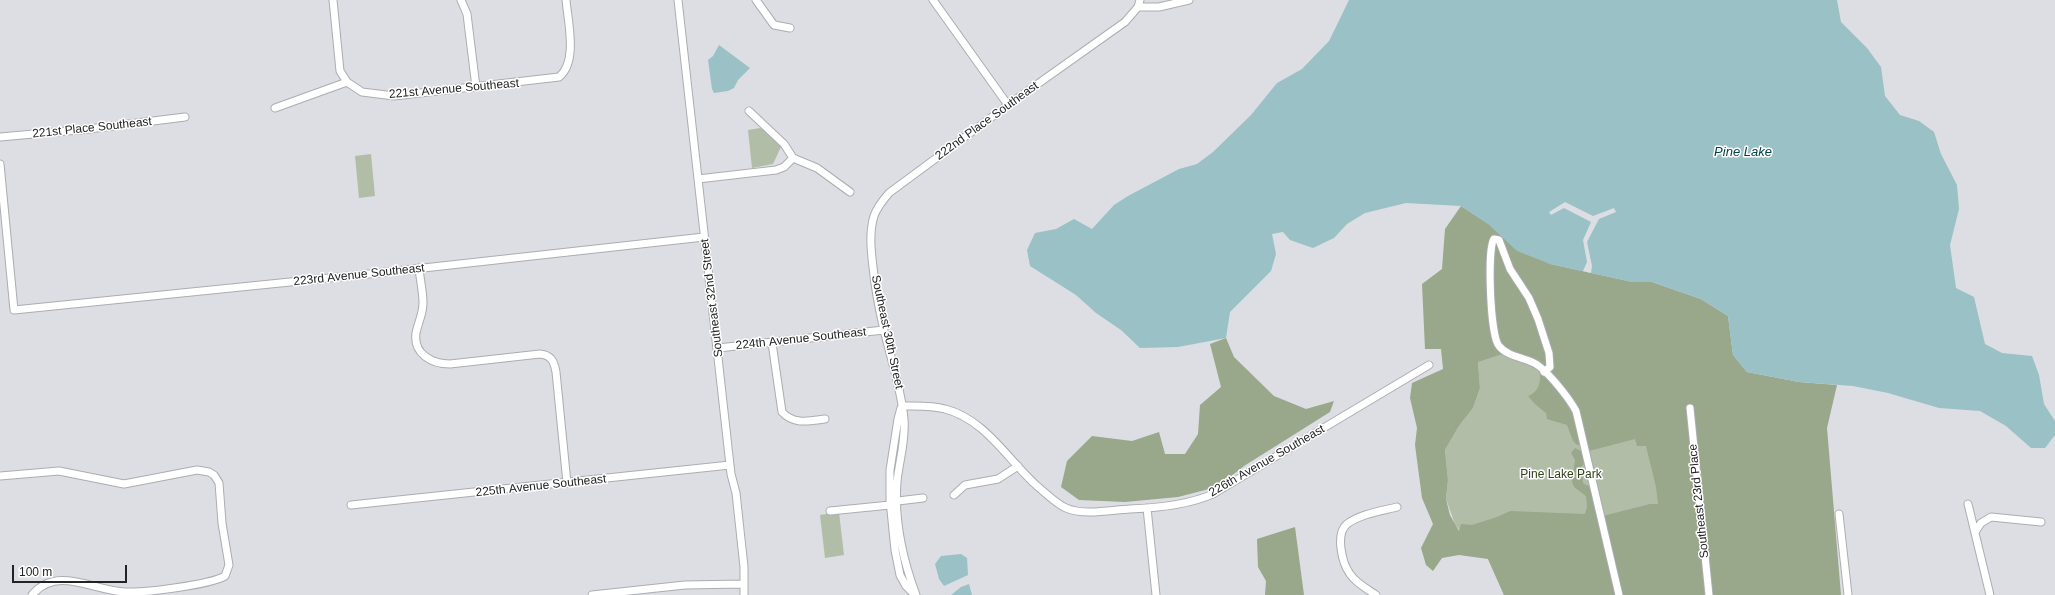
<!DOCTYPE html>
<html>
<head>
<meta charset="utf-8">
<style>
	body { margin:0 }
	#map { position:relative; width:2055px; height:595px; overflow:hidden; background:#dcdee3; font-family:Helvetica,sans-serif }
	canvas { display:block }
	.scale { position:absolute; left:12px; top:565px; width:115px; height:18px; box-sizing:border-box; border:2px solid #232325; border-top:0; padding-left:5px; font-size:12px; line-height:14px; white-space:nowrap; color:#232325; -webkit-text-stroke:3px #fff; paint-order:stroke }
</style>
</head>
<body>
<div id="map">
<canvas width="2055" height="595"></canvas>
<div class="scale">100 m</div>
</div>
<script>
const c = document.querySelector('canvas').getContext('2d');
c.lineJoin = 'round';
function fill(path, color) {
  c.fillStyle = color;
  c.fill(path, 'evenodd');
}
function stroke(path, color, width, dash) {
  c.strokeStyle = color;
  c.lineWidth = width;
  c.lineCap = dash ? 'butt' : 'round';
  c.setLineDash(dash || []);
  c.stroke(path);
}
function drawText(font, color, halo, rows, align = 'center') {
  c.font = font + ' Helvetica,sans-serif';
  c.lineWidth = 3;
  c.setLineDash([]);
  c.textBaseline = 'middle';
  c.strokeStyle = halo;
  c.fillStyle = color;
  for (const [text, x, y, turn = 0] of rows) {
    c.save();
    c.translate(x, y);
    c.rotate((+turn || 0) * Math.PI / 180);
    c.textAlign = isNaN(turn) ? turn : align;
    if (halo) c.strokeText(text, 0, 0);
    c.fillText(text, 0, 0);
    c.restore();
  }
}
fill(new Path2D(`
	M760 128 764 129 781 147 773 164 752 168 748 130Z
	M371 154 375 196 359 198 355 156Z
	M1550 264 1632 282 1672 502 1504 595 1488 559 1460 531 1455 524 1446 499 1448 480 1445 450 1459 426 1473 408 1480 388 1478 362Z
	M839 512 844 555 825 558 820 515Z`), '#b2bda8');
fill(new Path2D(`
	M1461 206 1550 264 1632 282H1652L1701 299 1728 316 1733 355 1747 372 1799 382 1837 385 1827 428 1841 595H1504L1488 559 1459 555 1442 558 1433 571 1426 565 1421 548 1433 524 1422 498 1415 445 1417 428 1410 398 1412 383 1443 369 1441 349H1425L1422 284 1442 269 1445 229ZM1508 352C1520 357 1527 366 1539 370 1542 381 1539 392 1528 396L1535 404 1546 413 1547 419 1567 425 1573 441 1577 445 1587 444 1589 451 1635 439 1637 446H1646L1656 487 1658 504H1650L1603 516 1590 487 1583 483 1581 467 1584 464 1581 451 1575 448 1571 453 1575 460 1572 482 1574 487 1586 496 1587 507 1585 514 1510 511 1497 517 1472 525 1461 524 1459 531 1450 515 1446 499 1448 480 1445 450 1459 426 1473 408 1480 388 1478 362Z
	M1226 338 1234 357 1274 396 1306 409 1334 401 1330 412 1244 466 1217 487 1178 497 1125 502 1079 500 1061 487 1067 461 1092 436 1132 441 1159 432 1165 454H1185L1198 434 1200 405 1221 387 1210 344Z
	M1295 527 1304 595H1265L1266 581 1258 567 1257 539Z`), '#99a78b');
fill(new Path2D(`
	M1349 0H1837L1841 22 1867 48 1881 67 1885 96 1900 115 1919 121 1934 132 1941 154 1957 185 1959 209 1950 245 1956 288 1974 297 1985 344 2002 353 2032 356 2039 375 2044 404 2055 421V435L2045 448H2031L2006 426 1980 411 1939 408 1888 393 1853 386 1799 382 1747 372 1733 355 1728 316 1701 299 1652 282H1632L1550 264 1517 251 1488 224 1461 206 1406 203 1365 213 1347 224 1334 238 1313 248 1290 240 1283 232 1272 234 1276 254 1271 271 1230 312 1226 338 1178 347 1140 348 1121 330 1096 313 1076 295 1030 266 1027 250 1035 233 1056 229 1074 219 1092 229 1114 205 1128 196 1179 169 1197 164 1213 152 1251 115 1277 83 1302 69 1329 41Z
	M719 45 750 68 738 80 734 88 728 91 714 93 712 89 708 60 713 56Z
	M961 554 967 558 968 575 944 586 939 579 935 564 941 556Z
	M969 584 972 595H951L961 587Z`), '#99c1c6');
fill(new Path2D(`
	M1565 202 1593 216 1614 208 1616 212 1599 219 1587 242 1592 266 1591 273 1583 271 1587 262 1583 240 1591 222 1564 208 1551 215 1549 212Z`), '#dcdee3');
const minor = new Path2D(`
	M333 0 340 71 347 82
	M461 0 467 14 476 87
	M678 0 731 474 736 493 744 567V595
	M756 0 774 25 790 28
	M933 0 1008 105
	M1138 7H1159L1189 0
	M275 108 347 82 362 92 394 96 559 77C578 62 568 22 566 0
	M749 111 784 144 793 158 817 168 850 192
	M0 137 89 129 185 117
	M0 164 14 310 369 274 704 237
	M698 179 776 170 784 167 793 158
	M419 268C420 280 423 291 423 303 423 314 418 323 416 333 413 354 432 364 450 364L540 354C551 355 554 361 556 372L567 483
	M772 343 782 412C794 425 809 421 825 419
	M718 348 884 330
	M1544 372 1550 367 1549 353 1538 319 1529 298 1510 269 1499 240 1494 239C1487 248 1490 336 1499 346 1507 356 1521 357 1532 362 1545 367 1569 398 1576 411L1619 595
	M902 406C916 406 931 405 945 409 985 419 1008 460 1037 486 1046 493 1055 503 1066 508 1084 516 1111 510 1130 509 1157 508 1188 505 1213 494L1429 365
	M901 408 898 419 890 470V501L895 550 900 575 906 586 915 595
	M1690 408 1709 595
	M0 476 59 471 124 484 197 470 209 472 214 475 219 483 222 523 229 565 225 576C209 585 144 593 125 592 94 591 57 565 32 595
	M954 495 965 485 998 479 1018 466
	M898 501 923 498
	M1968 504 1990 595
	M351 505 730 465
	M1147 508 1156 595
	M830 511 890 505
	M1839 514 1848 595
	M1975 532 1981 523 1991 517 2041 522
	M592 595 685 585 743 584
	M916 595C903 560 894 520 897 482 899 461 906 440 904 419 901 388 891 359 884 330 879 309 875 288 873 267 871 251 869 232 874 216 877 207 883 200 889 193L1008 105 1125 22 1138 7 1140 0
	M1376 595C1367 589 1356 583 1350 574 1342 563 1335 534 1347 524 1360 514 1381 511 1397 507`);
stroke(minor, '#abadb1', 9);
stroke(minor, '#fff', 7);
drawText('12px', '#232325', '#fff', [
	["221st Avenue Southeast",454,89,-5],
	["222nd Place Southeast",987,121,-36],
	["221st Place Southeast",92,128,-6],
	["223rd Avenue Southeast",359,275,-6],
	["Southeast 32nd Street",712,298,-97],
	["Southeast 30th Street",887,332,78],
	["224th Avenue Southeast",801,339,-6],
	["226th Avenue Southeast",1267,461,-30],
	["225th Avenue Southeast",541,486,-6],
	["Southeast 23rd Place",1699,501,-96]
]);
drawText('12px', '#2e4216', '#fff', [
	["Pine Lake Park",1561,475]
]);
drawText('italic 13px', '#034349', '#fff', [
	["Pine Lake",1743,152]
]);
</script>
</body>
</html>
